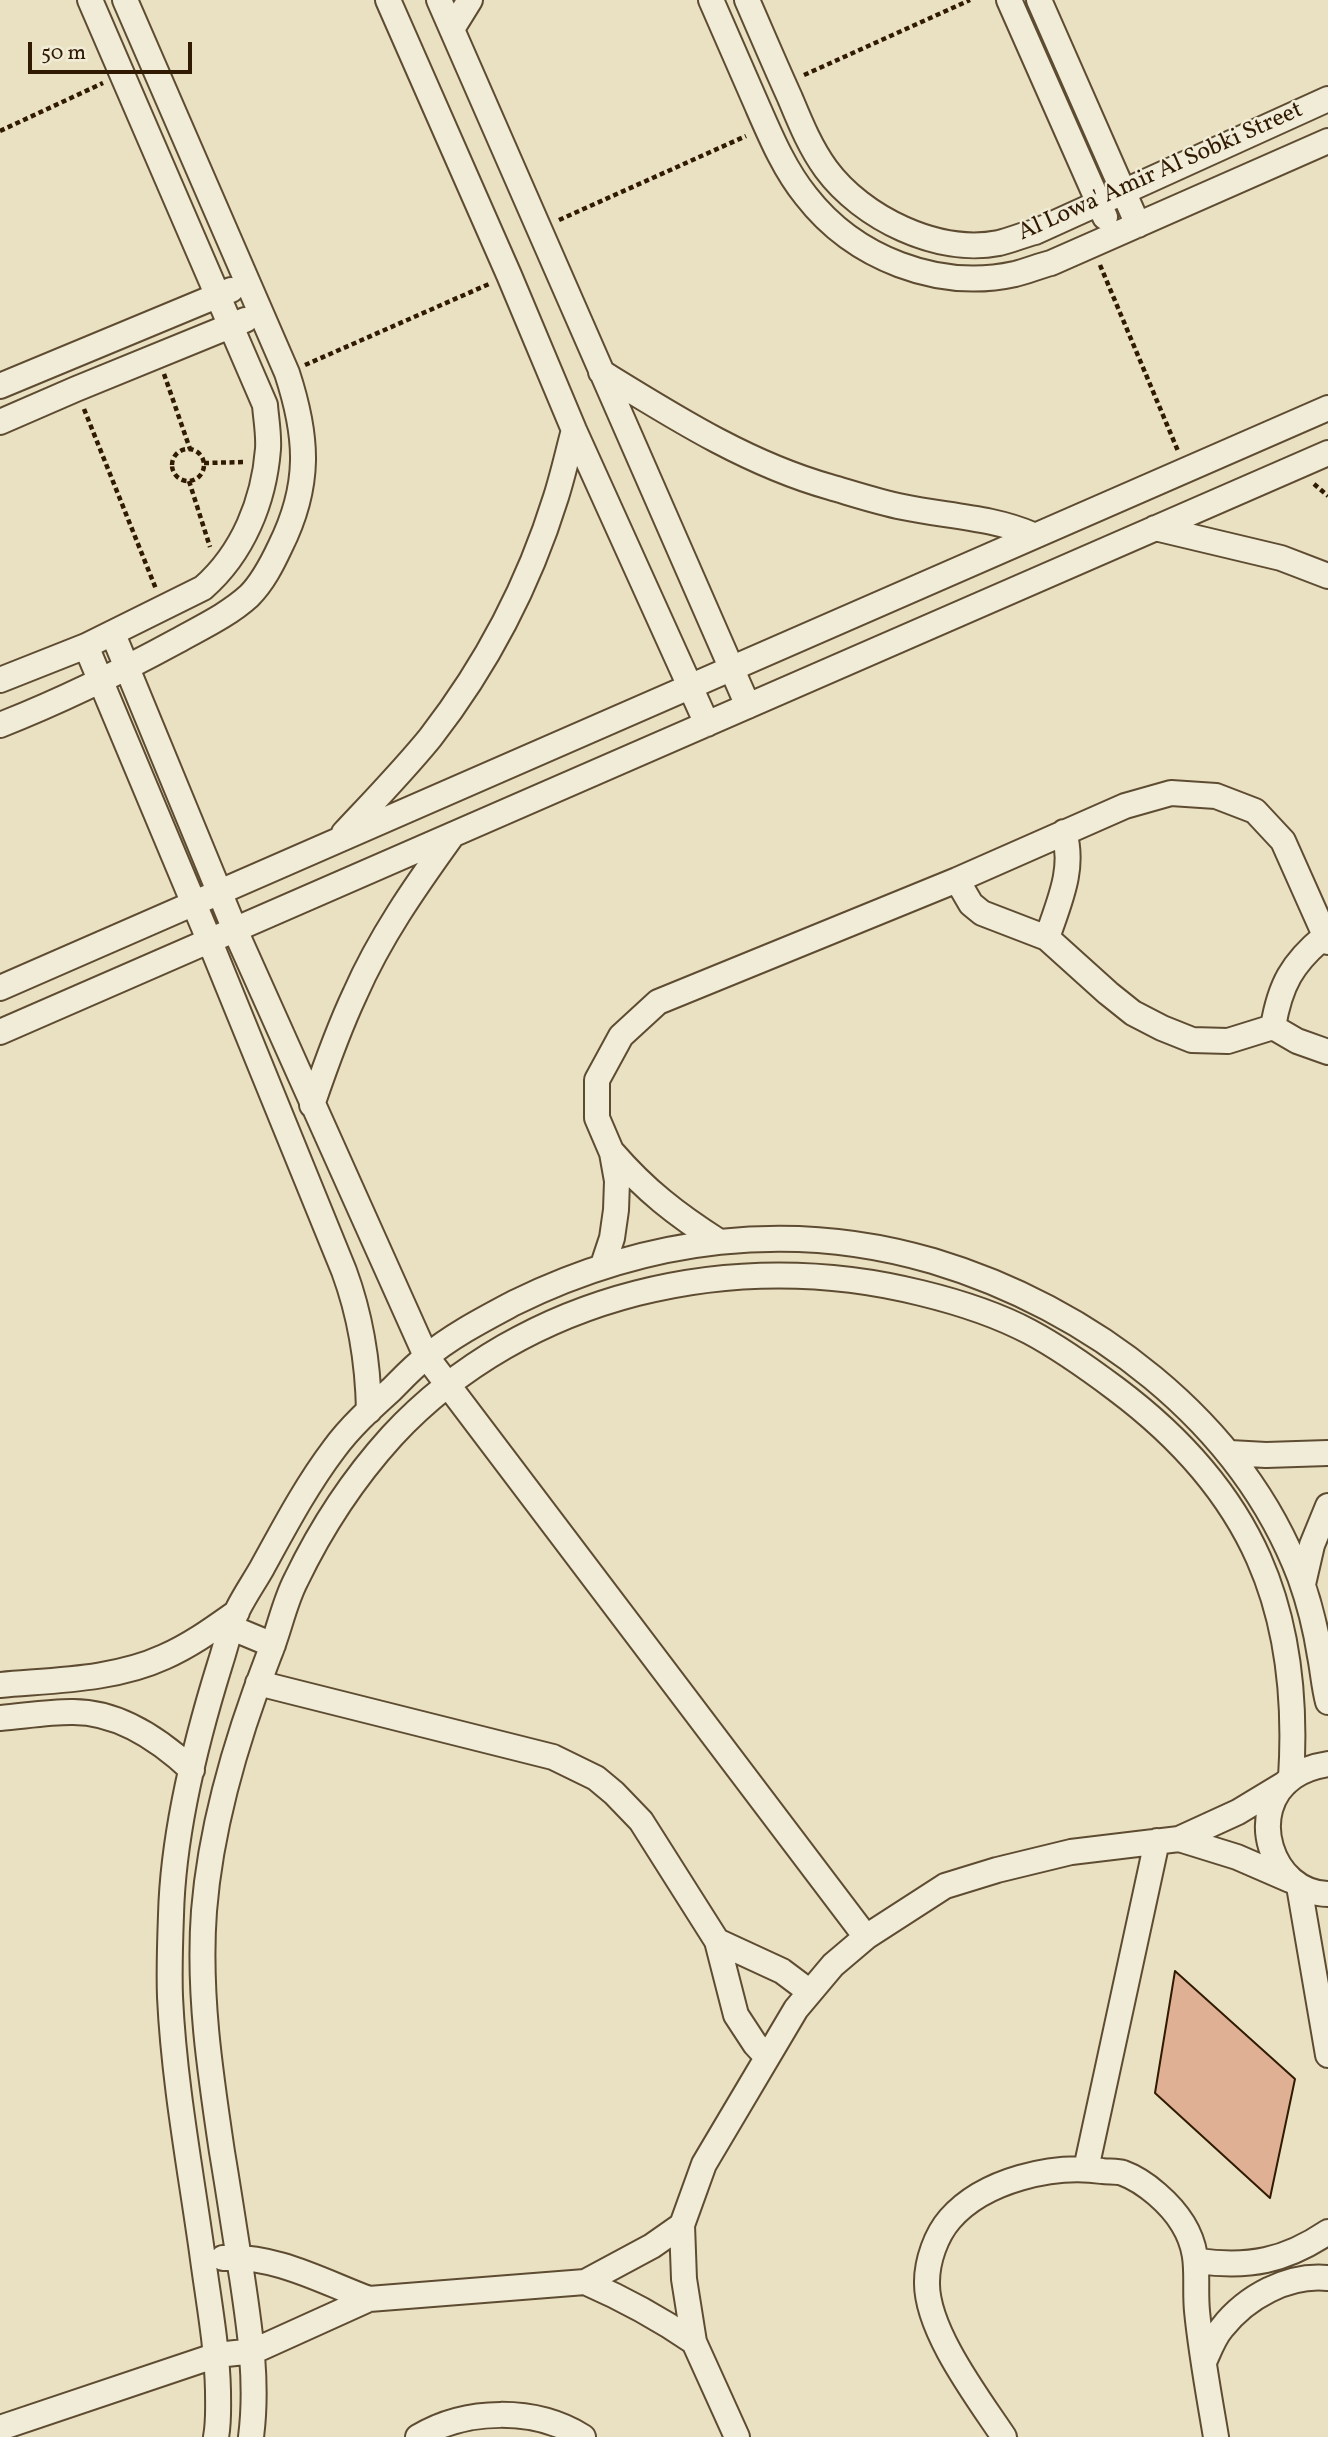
<!DOCTYPE html>
<html>
<head>
<meta charset="utf-8">
<style>
	body { margin:0 }
	#map { position:relative; width:1328px; height:2437px; overflow:hidden; background:#eae1c2; font-family:Vollkorn,serif }
	canvas { display:block }
	.scale { position:absolute; left:28px; top:42px; width:164px; height:32px; box-sizing:border-box; border:4px solid #301a02; border-top:0; padding-left:9px; font-size:21px; line-height:24px; white-space:nowrap; color:#301a02; -webkit-text-stroke:5px #f1ecd7; paint-order:stroke }
</style>
</head>
<body>
<div id="map">
<canvas width="1328" height="2437"></canvas>
<div class="scale">50 m</div>
</div>
<script>
const c = document.querySelector('canvas').getContext('2d');
c.lineJoin = 'round';
function fill(path, color) {
  c.fillStyle = color;
  c.fill(path, 'evenodd');
}
function stroke(path, color, width, dash) {
  c.strokeStyle = color;
  c.lineWidth = width;
  c.lineCap = dash ? 'butt' : 'round';
  c.setLineDash(dash || []);
  c.stroke(path);
}
function drawText(font, color, halo, rows, align = 'center') {
  c.font = font + ' Vollkorn,serif';
  c.lineWidth = 5;
  c.setLineDash([]);
  c.textBaseline = 'middle';
  c.strokeStyle = halo;
  c.fillStyle = color;
  for (const [text, x, y, turn = 0] of rows) {
    c.save();
    c.translate(x, y);
    c.rotate((+turn || 0) * Math.PI / 180);
    c.textAlign = isNaN(turn) ? turn : align;
    if (halo) c.strokeText(text, 0, 0);
    c.fillText(text, 0, 0);
    c.restore();
  }
}
const building = new Path2D(`
	M1175 1971 1295 2079 1270 2198 1155 2093Z`);
fill(building, '#dfb093');
stroke(building, '#301a02', 2);
const minor = new Path2D(`
	M388 0 509 275 574 430 707 724
	M439 0 748 706
	M711 0C726 34 741 68 756 103 770 135 784 169 806 196 854 258 938 291 1015 274 1027 271 1039 266 1051 263L1328 141
	M747 0C761 32 775 65 790 98 800 122 810 147 826 169 862 218 938 255 999 243 1011 240 1023 235 1035 232L1328 99
	M1009 0 1105 217
	M1039 0 1138 225
	M452 29 470 0
	M601 372C674 417 748 464 830 487 854 494 878 502 903 507 946 516 992 517 1033 535
	M0 386 231 290
	M0 422 76 389 245 320
	M1155 528 1281 558 1328 576
	M113 634 235 930 426 1356 866 1937
	M86 646 210 942 344 1271C361 1317 368 1361 369 1411
	M0 680 86 646 203 588C243 553 264 501 268 449 269 434 266 419 265 405L90 0
	M0 725C61 701 120 672 177 641 202 627 228 615 249 596 263 582 272 564 280 547 311 485 308 437 287 373L125 0
	M344 833C373 802 403 771 430 738 486 666 529 584 556 497 563 475 568 452 574 430
	M957 880 971 904 982 913 1047 938 1108 993 1133 1013 1162 1028 1192 1040 1228 1041 1273 1027 1297 1041 1328 1052
	M1047 938C1059 902 1075 869 1064 832
	M0 988 1328 408
	M1273 1027C1280 985 1292 963 1325 936
	M0 1032 1328 453
	M312 1105C325 1067 338 1030 355 994 380 937 415 887 451 837
	M613 1153C645 1190 677 1215 718 1241
	M603 1265 612 1238 616 1210 617 1181 612 1153 597 1118V1080L621 1036 658 1002 957 880 1125 806 1171 793 1216 796 1255 811 1283 841 1328 942
	M1230 1453 1266 1455 1328 1453
	M1303 1584 1312 1545 1328 1506
	M232 1628 273 1645
	M258 1683 553 1757 596 1778 614 1793 641 1821 717 1941 736 2015 755 2044 767 2057
	M0 1685C54 1680 114 1680 164 1657 191 1645 213 1629 237 1612
	M0 1718C24 1716 48 1712 71 1712 118 1711 160 1740 192 1770
	M1328 1764C1315 1766 1304 1769 1293 1777 1245 1810 1271 1893 1328 1894
	M1179 1839 1237 1857 1290 1880
	M1299 1886 1328 2055
	M717 1941 782 1971 810 1992
	M1086 2169 1157 1841
	M223 2258C276 2255 321 2281 369 2299
	M1198 2261C1249 2268 1285 2261 1328 2232
	M585 2282C624 2299 659 2318 694 2342
	M1204 2362C1209 2351 1214 2337 1222 2328 1246 2297 1288 2274 1328 2278
	M0 2428 217 2355 254 2351 369 2299 585 2282 652 2246 682 2225
	M216 2437C219 2421 218 2406 218 2391 217 2344 208 2298 202 2252 190 2167 174 2082 170 1997 169 1970 170 1942 171 1915 173 1834 196 1741 220 1664 226 1646 230 1626 238 1609 245 1595 254 1582 262 1568 284 1528 306 1486 334 1449 350 1427 371 1408 391 1390 402 1379 413 1367 425 1358 451 1336 484 1319 514 1303 646 1238 791 1219 933 1261 1090 1308 1240 1420 1300 1577 1309 1602 1316 1630 1320 1656 1323 1671 1324 1687 1328 1702
	M251 2437C258 2383 250 2330 242 2277 235 2235 229 2193 222 2152 210 2072 198 1992 204 1911 211 1823 237 1737 269 1655 279 1631 284 1603 296 1580 321 1528 353 1479 392 1436 525 1293 735 1246 921 1293 958 1302 996 1314 1030 1332 1060 1348 1088 1368 1116 1389 1252 1491 1302 1609 1291 1778
	M418 2437C466 2408 535 2407 583 2437
	M737 2437 694 2342 684 2279 682 2225 704 2164 796 2009 833 1965 866 1937 945 1886 997 1870 1071 1852 1179 1839 1238 1812 1286 1783
	M1004 2437C978 2398 926 2330 927 2282 927 2261 936 2235 950 2219 984 2180 1053 2164 1102 2171 1108 2172 1117 2171 1123 2173 1145 2181 1171 2204 1183 2224 1202 2255 1194 2279 1197 2311 1201 2353 1209 2395 1216 2437`);
stroke(minor, '#5e4c32', 28);
stroke(new Path2D(`
	M804 75 970 0
	M0 131 103 83
	M559 220 746 136
	M1100 265 1178 451
	M305 365 489 284
	M164 374 190 449
	M84 409 156 589
	M172 465a16 16 0 1 1 32 0a16 16 0 1 1-32 0Z
	M204 463 245 462
	M189 481 210 547
	M1314 484 1328 496`), '#301a02', 4.5, [5, 3.5]);
stroke(minor, '#f1ecd7', 24);
drawText('24px', '#301a02', '#f1ecd7', [
	["Al Lowa' Amir Al Sobki Street",1161,173,-24]
]);
</script>
</body>
</html>
